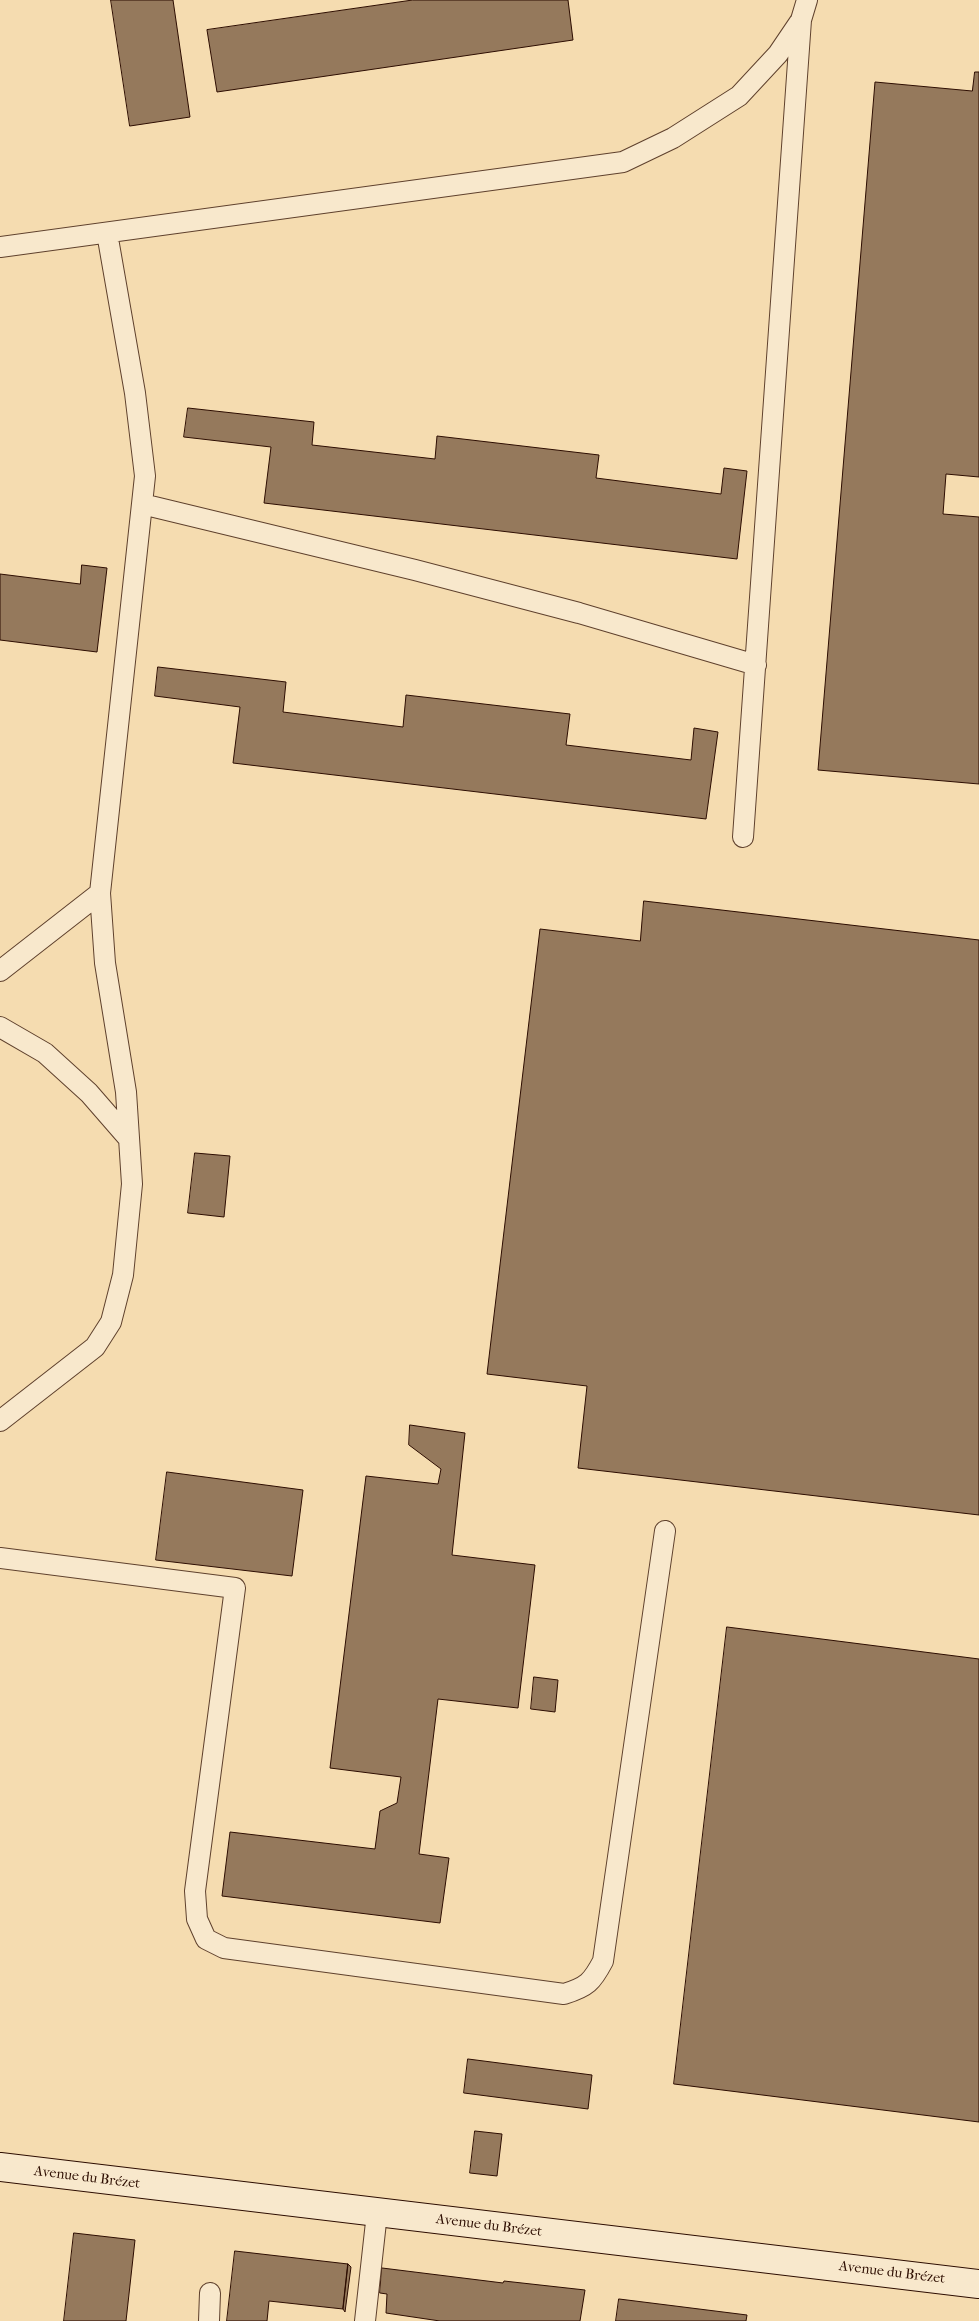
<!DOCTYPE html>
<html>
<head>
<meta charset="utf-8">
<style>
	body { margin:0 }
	canvas { display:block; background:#f5dcb0 }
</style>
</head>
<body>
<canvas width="979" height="2321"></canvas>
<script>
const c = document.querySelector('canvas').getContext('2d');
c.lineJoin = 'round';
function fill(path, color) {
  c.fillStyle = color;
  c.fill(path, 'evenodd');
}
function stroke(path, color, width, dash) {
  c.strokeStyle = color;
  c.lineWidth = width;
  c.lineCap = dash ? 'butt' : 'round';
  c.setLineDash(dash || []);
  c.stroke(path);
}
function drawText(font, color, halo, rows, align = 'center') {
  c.font = font + ' "IM FELL French Canon",serif';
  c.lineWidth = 5;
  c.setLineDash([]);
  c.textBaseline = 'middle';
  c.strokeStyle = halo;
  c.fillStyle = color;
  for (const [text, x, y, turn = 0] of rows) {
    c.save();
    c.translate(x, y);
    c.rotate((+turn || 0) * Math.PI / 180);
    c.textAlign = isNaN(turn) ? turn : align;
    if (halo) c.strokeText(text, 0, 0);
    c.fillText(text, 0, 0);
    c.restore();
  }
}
const building = new Path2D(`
	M111 0H173L190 117 130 126Z
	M413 0H568L573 40 217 92 207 30Z
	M975 72H979V477L946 474 943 514 979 517V784L818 770 875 82 972 91Z
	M188 408 314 422 312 445 435 459 437 436 599 455 596 478 721 494 724 468 747 471 737 559 264 503 271 447 184 437Z
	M82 565 107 568 97 652 0 640V574L80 584Z
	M158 667 286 682 283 712 403 727 406 695 570 714 566 745 691 760 694 728 718 732 706 819 233 763 240 707 155 696Z
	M644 901 979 940V1515L578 1468 587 1386 487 1374 540 929 640 941Z
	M195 1153 230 1156 224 1217 188 1213Z
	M410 1425 465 1433 452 1555 535 1565 518 1708 438 1699 419 1854 449 1858 440 1923 222 1896 230 1832 375 1849 380 1811 397 1803 401 1777 330 1768 366 1476 438 1484 441 1469 409 1445Z
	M167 1472 303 1490 292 1576 156 1560Z
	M727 1627 979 1659V2122L674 2084Z
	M534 1677 558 1680 555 1712 531 1709Z
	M468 2059 592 2075 588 2109 464 2093Z
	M475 2131 502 2134 497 2176 470 2173Z
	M74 2233 135 2240 126 2321H64Z
	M235 2251 348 2264 343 2309 269 2301 267 2321H227Z
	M348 2264 351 2267 345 2312 343 2309Z
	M382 2268 503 2283 504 2281 585 2290 580 2321H440L386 2313 387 2294 380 2293Z
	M619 2299 747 2315 746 2321H616Z`);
fill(building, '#95795c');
stroke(building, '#2d0d01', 1);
const lane = new Path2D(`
	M0 247 623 162 673 138 739 96 778 54 801 20 807 0
	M142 504 415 570 579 613 756 665
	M743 837 801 20
	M0 971 100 893
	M0 1027 45 1053 89 1093 129 1139
	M0 1421 95 1347 111 1322 123 1275 132 1184 126 1092 105 963 100 893 145 476 135 393 107 233
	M0 1558 235 1588 195 1891 197 1919 206 1939 224 1948 564 1994C587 1987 592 1982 603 1961L665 1531
	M209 2321 210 2293
	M365 2321 377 2213`);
const secondary = new Path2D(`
	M0 2167 979 2284`);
stroke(lane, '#5f412d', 22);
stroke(secondary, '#2d0d01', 30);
stroke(lane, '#f8e8cc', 20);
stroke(secondary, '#f8e8cc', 28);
drawText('14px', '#2d0d01', '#f8e8cc', [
	["Avenue du Brézet",87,2178,7],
	["Avenue du Brézet",489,2226,7],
	["Avenue du Brézet",892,2273,7]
]);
</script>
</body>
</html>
